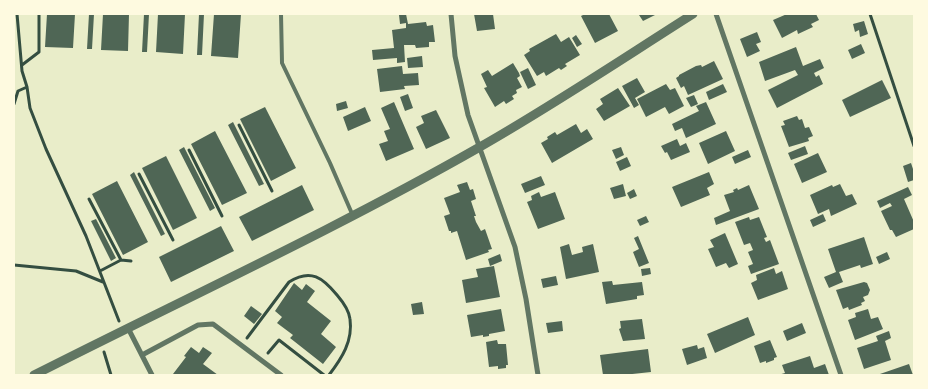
<!DOCTYPE html>
<html>
<head>
<meta charset="utf-8">
<style>
	body { margin:0 }
	#map { position:relative; width:928px; height:389px; overflow:hidden; background:#e9edc9; font-family:"Nunito Sans",sans-serif }
	canvas { display:block }
	.frame { position:absolute; inset:0; border:15px solid #fefae0; pointer-events:none }
</style>
</head>
<body>
<div id="map">
<canvas width="928" height="389"></canvas>
<div class="frame"></div>
</div>
<script>
const c = document.querySelector('canvas').getContext('2d');
c.lineJoin = 'round';
function fill(path, color) {
  c.fillStyle = color;
  c.fill(path, 'evenodd');
}
function stroke(path, color, width, dash) {
  c.strokeStyle = color;
  c.lineWidth = width;
  c.lineCap = dash ? 'butt' : 'round';
  c.setLineDash(dash || []);
  c.stroke(path);
}
fill(new Path2D(`
	M47 14H75L73 48 45 47Z
	M89 14H94L92 49H87Z
	M103 14H129L128 51 101 50Z
	M144 14H149L147 52H142Z
	M158 14H185L183 54 156 52Z
	M199 14H204L202 55H197Z
	M214 14H241L238 58 211 56Z
	M406 14 408 24 426 22 427 26 433 25 435 42H429V47L416 48 415 45H404L405 62 397 63V58L373 60 372 50 394 48 392 30 406 28V23L400 24 399 15Z
	M474 14H493L495 29 477 31Z
	M585 14H609L618 31 595 43 581 16Z
	M641 14H657L643 21 639 15Z
	M787 14H816L819 20 811 24 813 27 798 34 797 30 782 38 773 20Z
	M864 21 868 34 860 37 859 30 855 32 853 24Z
	M757 32 761 42 756 44 760 51 747 57 740 39Z
	M556 34 561 42 569 37 580 55 565 64 567 66 561 70 559 68 546 76 544 72 537 76 524 55 530 51 529 49Z
	M576 35 582 44 577 47 572 38Z
	M861 44 865 53 852 59 848 50Z
	M796 47 803 66 820 59 824 68 814 73 816 77 819 75 823 84 777 108 768 90 798 75 795 70 765 81 759 62Z
	M422 56 423 67 408 68 407 58Z
	M714 61 723 79 688 95 684 86 681 88 676 78 679 76V75L696 66 701 65 702 67Z
	M513 63 519 73 520 76 517 78 522 87 516 90 517 93 512 96 514 99 506 104 504 101 495 107 484 88 487 87 481 74 488 70 492 76Z
	M402 66 403 74 418 73 419 85 404 86 405 89 380 92 377 69Z
	M528 68 536 85 528 89 520 72Z
	M637 78 645 92 635 98 639 105 634 108 622 86Z
	M882 80 891 98 850 117 842 100Z
	M666 84 670 90 675 88 684 106 669 114 665 107 646 117 637 99Z
	M723 84 727 92 709 100 706 92Z
	M618 88 630 106 604 121 596 109 603 104 600 99Z
	M408 94 413 108 405 111 400 97Z
	M694 95 698 104 691 107 686 98Z
	M346 101 348 108 337 111 336 104Z
	M394 102 414 149 386 161 379 144 388 141 384 131 390 129 381 108Z
	M706 102 716 124 686 138 682 128 675 131 672 124 699 111 696 106Z
	M265 107 296 168 271 181 240 119Z
	M365 107 371 121 348 131 343 117Z
	M436 110 450 138 426 149 416 127 424 123 421 116Z
	M797 116 799 120 802 119 805 128 809 127 813 136 808 138 809 141 789 147 781 126 785 125 783 121Z
	M233 122 264 184 259 186 228 125Z
	M576 124 581 133 587 129 593 139 552 163 541 143 548 139 547 137 555 132 557 135Z
	M215 131 247 193 222 205 191 144Z
	M726 131 735 151 708 164 699 143Z
	M677 139 680 146 686 143 690 152 671 160 667 152 665 153 661 146Z
	M805 146 808 154 791 160 788 153Z
	M184 147 215 208 210 211 179 150Z
	M621 147 624 155 616 159 612 150Z
	M748 150 751 157 735 164 732 157Z
	M818 153 827 172 802 183 794 164Z
	M166 156 197 218 173 230 142 168Z
	M627 157 631 166 620 171 616 162Z
	M911 163 914 172V180L908 182 903 166Z
	M134 172 165 234 161 236 130 175Z
	M709 172 714 184 707 188 710 195 681 207 672 187Z
	M541 176 545 185 525 193 521 184Z
	M117 181 148 242 123 255 92 194Z
	M467 182 470 190 473 189 476 199 471 201 476 216H474L476 222 481 231 485 229 492 249 488 250 489 252 466 260 457 231 451 233V231H449L444 216 450 214 444 198 460 192 457 185Z
	M623 184 626 196 614 199 610 188Z
	M840 184 846 196 852 194 857 204 831 216 829 209 818 214 810 195 832 185 833 187Z
	M302 185 314 210 252 241 239 217Z
	M749 185 759 209 716 225 714 218 730 211 724 195 734 192 733 190 737 188 738 190Z
	M908 187 912 195 904 199 914 222V229L896 237 892 230H890L881 211 892 206 890 203 880 208 877 201Z
	M634 189 637 196 630 199 627 193Z
	M539 192 541 197 555 192 565 219 538 229 527 202 532 200 531 196Z
	M823 214 826 221 813 227 810 220Z
	M646 216 649 222 640 226 637 220Z
	M749 217 750 220 759 217 767 237 764 238 766 242 770 240 779 264 751 274 748 266 753 264 748 252 753 250 750 243 744 245 735 222Z
	M96 219 116 258 111 261 91 221Z
	M221 226 234 251 171 282 159 257Z
	M725 233 738 264 729 268 726 263 716 267 708 249 714 247 710 240Z
	M638 236 649 263 639 267 633 252 639 249 634 238Z
	M864 237 873 264 861 268 860 265 839 272 843 282 829 288 824 277 836 272 828 249Z
	M569 244 572 255 583 252 582 247 593 244 599 272 566 279 560 247Z
	M887 252 890 259 879 264 876 257Z
	M500 254 502 261 490 266 488 259Z
	M494 266 500 297 466 303 462 280 478 277 476 269Z
	M650 268 651 274 642 276 641 269Z
	M774 268 776 274 782 271 788 289 758 300 751 283 757 280 756 275Z
	M556 276 558 285 543 288 541 279Z
	M612 281 613 285 642 282 644 295 637 296V299L606 304 602 282Z
	M864 282 867 283 870 290 868 295 863 297 865 301 861 303 862 305 849 310 848 307 843 309 836 290Z
	M294 283 302 290 306 284 315 291 307 302 331 321 321 334 336 347 323 364 290 338 293 335 277 323 282 317 275 311Z
	M422 302 424 314 413 315 411 304Z
	M251 306 262 314 254 324 244 316Z
	M501 309 505 331 489 334V336L483 337V335L471 337 467 315Z
	M868 309 871 319 878 317 883 329 855 340 848 320 856 317 855 313Z
	M748 317 755 335 715 353 707 334Z
	M642 319 645 339 623 341 619 329 621 328 620 321Z
	M562 321 563 331 548 333 546 323Z
	M802 323 806 333 787 341 783 331Z
	M889 331 891 338 885 341 891 360 864 369 857 348 878 341 876 336Z
	M497 340 498 344H506L508 365H506V368L498 369V366L489 367 486 342Z
	M770 340 777 357 774 358V360L766 363V361L760 363 754 346Z
	M697 345 698 349 704 347 707 358 687 365 682 349Z
	M191 347 199 353 203 347 212 353 203 364 218 375 173 374 186 357 184 356Z
	M648 349 651 372 623 375H603L600 355Z
	M810 356 814 368 825 364 829 375H778L785 373 782 365Z
	M909 364 913 375H877Z`), '#4f6655');
stroke(new Path2D(`
	M17 14 22 71 27 87 30 108 46 149 86 236 119 321
	M870 14 914 146
	M22 65 39 52V14
	M14 104 18 91 27 87
	M239 125 272 191
	M189 150 222 216
	M139 174 173 240
	M89 199 121 260 131 261
	M14 265 76 271 103 282
	M100 271 121 260
	M247 338 289 282C311 268 323 278 337 295 343 302 349 310 350 319 353 341 342 358 329 375
	M104 352 111 375
	M268 353 279 340 324 375`), '#344e41', 3);
stroke(new Path2D(`
	M281 14 282 63 330 163 353 216`), '#617663', 4);
stroke(new Path2D(`
	M451 14 455 56 468 115 515 247 526 299 538 375
	M716 14 841 375
	M128 328 152 375
	M142 355 198 325 213 324 281 375`), '#617663', 5);
stroke(new Path2D(`
	M34 375C182 300 334 230 478 148 552 106 622 59 693 14`), '#617663', 9);
</script>
</body>
</html>
